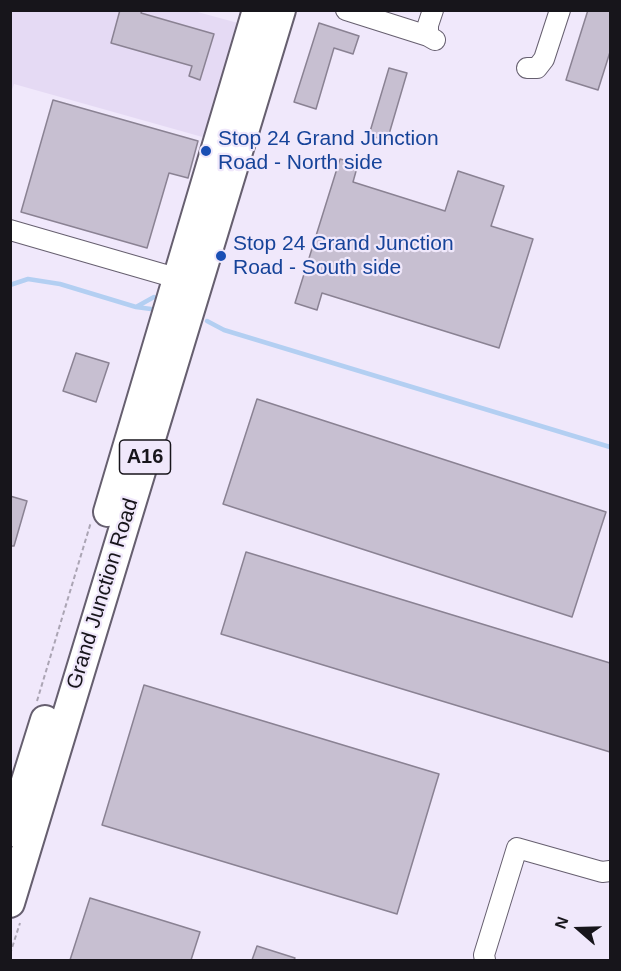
<!DOCTYPE html>
<html>
<head>
<meta charset="utf-8">
<style>
	body { margin:0 }
	#map { position:relative; width:621px; height:971px; overflow:hidden; background:#f0e8fb; font-family:Arial,sans-serif }
	canvas { display:block }
	.frame { position:absolute; inset:0; border:12px solid #17151b; pointer-events:none }
	.north { position:absolute; left:549px; top:899px; width:60px; height:60px; -webkit-text-stroke:4px #f0e8fb; paint-order:stroke; rotate:290deg; font-size:16px; font-weight:700; line-height:24px; text-align:center; color:#17151b }
	.north::after { content:''; display:block; margin:auto; width:21px; height:27px; background:#17151b; clip-path:polygon(50% 0,100% 100%,50% 72%,0 100%) }
</style>
</head>
<body>
<div id="map">
<canvas width="621" height="971"></canvas>
<div class="frame"></div>
<div class="north">N</div>
</div>
<script>
const c = document.querySelector('canvas').getContext('2d');
c.lineJoin = 'round';
function fill(path, color) {
  c.fillStyle = color;
  c.fill(path, 'evenodd');
}
function stroke(path, color, width, dash) {
  c.strokeStyle = color;
  c.lineWidth = width;
  c.lineCap = dash ? 'butt' : 'round';
  c.setLineDash(dash || []);
  c.stroke(path);
}
function drawText(font, color, halo, rows, align = 'center') {
  c.font = font + ' Arial,sans-serif';
  c.lineWidth = 4.5;
  c.setLineDash([]);
  c.textBaseline = 'middle';
  c.strokeStyle = halo;
  c.fillStyle = color;
  for (const [text, x, y, turn = 0] of rows) {
    c.save();
    c.translate(x, y);
    c.rotate((+turn || 0) * Math.PI / 180);
    c.textAlign = isNaN(turn) ? turn : align;
    if (halo) c.strokeText(text, 0, 0);
    c.fillText(text, 0, 0);
    c.restore();
  }
}
fill(new Path2D(`
	M11 11H194L238 23 206 138 14 84 11 93Z`), '#e5daf4');
stroke(new Path2D(`
	M10 285 28 279 60 284 136 307 151 309
	M136 307 154 297
	M207 321 224 330 610 447`), '#b3cff2', 4.5);
const building = new Path2D(`
	M120 10H142L141 13 214 34 200 80 189 76 192 66 111 43Z
	M588 10H610V52L598 90 566 80Z
	M319 23 359 36 353 54 334 48 316 109 294 102Z
	M389 68 407 73 387 141 369 135Z
	M53 100 198 141 188 178 169 173 147 248 21 212Z
	M340 159 358 164 353 182 445 211 458 171 504 186 491 226 533 239 499 348 322 293 317 310 295 303Z
	M76 353 109 363 96 402 63 391Z
	M257 399 606 512 572 617 223 504Z
	M10 496 27 501 14 546H10Z
	M246 552 610 663V752L221 634Z
	M144 685 439 774 397 914 102 825Z
	M90 898 200 932 191 960H70Z
	M257 946 295 958 294 960H252Z`);
fill(building, '#c7bfd1');
stroke(building, '#8a8293', 1.5);
const minor = new Path2D(`
	M346 10 428 36
	M433 10 428 25V36L435 40
	M527 68H537L544 59 560 10
	M10 230 190 282
	M485 960 484 955 517 848 602 872 610 871`);
const highway = new Path2D(`
	M108 512 257 10
	M10 832 45 720
	M10 903 281 10`);
stroke(minor, '#665f6f', 22);
stroke(highway, '#665f6f', 32);
stroke(new Path2D(`
	M37 701 91 522
	M10 954 20 923`), '#aba5b4', 2, [4.5, 3]);
stroke(minor, '#fff', 20);
stroke(highway, '#fff', 28);
for (const [x, y, r, color] of [
	[206,151,6,"#1a4fb4"],
	[221,256,6,"#1a4fb4"]
]) {
  const dot = new Path2D();
  dot.arc(x, y, r, 0, 2 * Math.PI);
  c.fillStyle = color;
  c.fill(dot);
  stroke(dot, '#f0e8fb', 2);
}
for (const [x, y, w] of [
	[145,457,51]
]) {
  const box = new Path2D();
  box.roundRect(x - w / 2, y - 17, w, 34, 4.5);
  c.fillStyle = '#f0e8fb';
  c.fill(box);
  stroke(box, '#17151b', 1.5);
}
drawText('bold 20px', '#17151b', null, [
	["A16",145,457]
]);
drawText('21px', '#164399', '#f0e8fb', [
	["Stop 24 Grand Junction",218,139],
	["Road - North side",218,163],
	["Stop 24 Grand Junction",233,244],
	["Road - South side",233,268]
], 'left');
drawText('21px', '#17151b', '#f0e8fb', [
	["Grand Junction Road",103,594,-73]
]);
</script>
</body>
</html>
